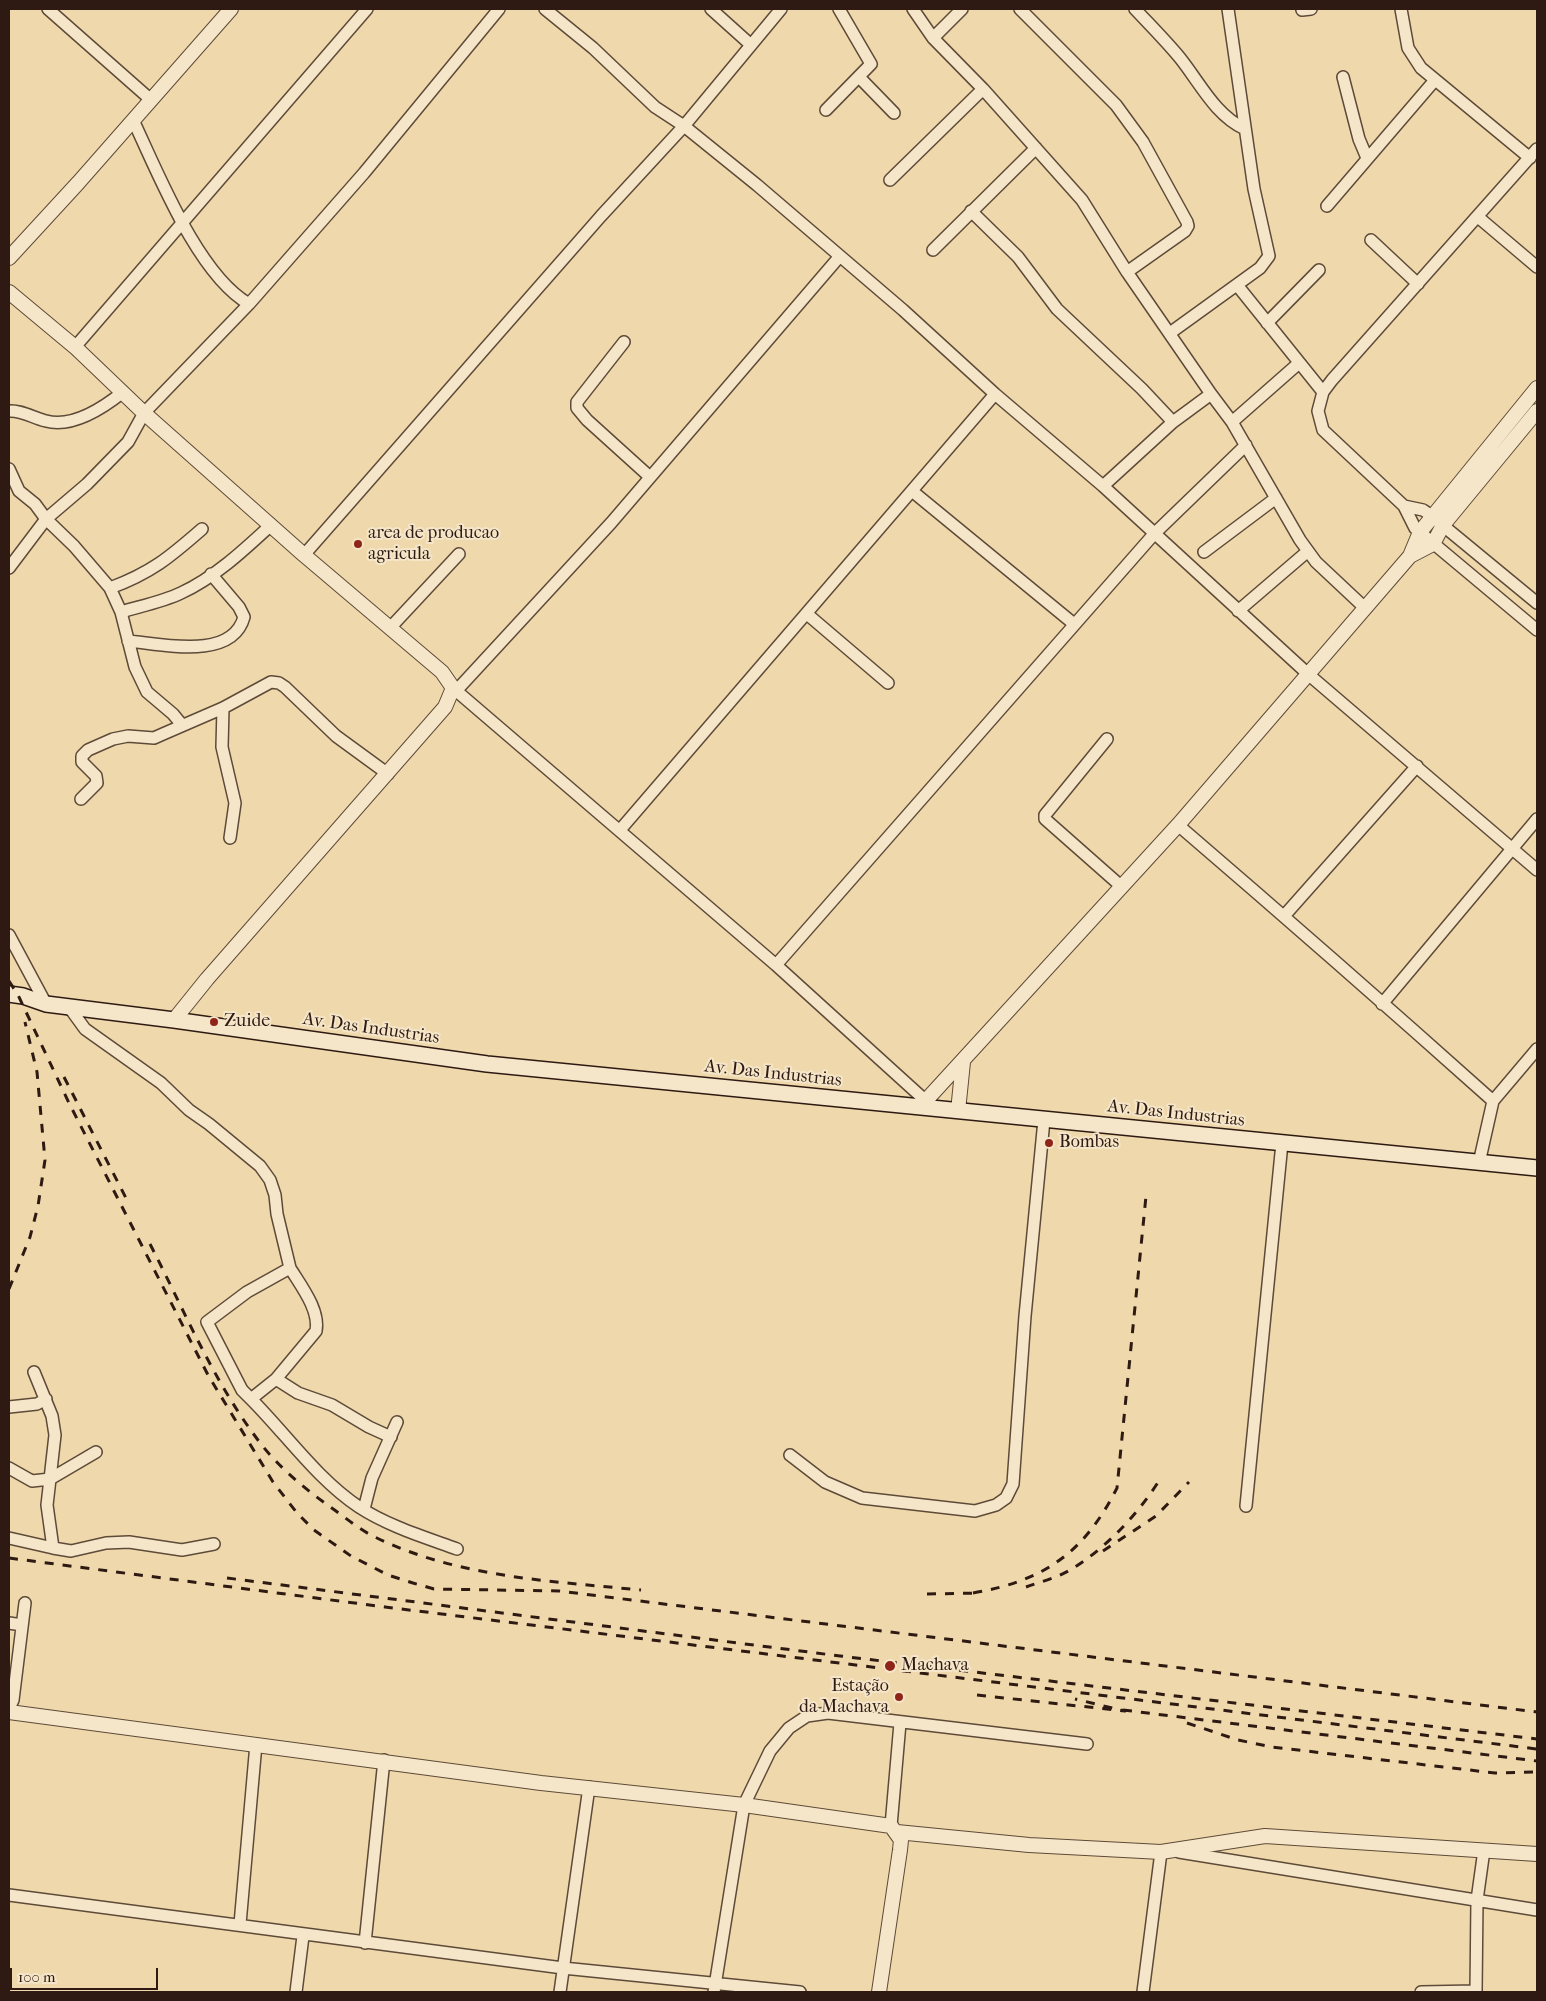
<!DOCTYPE html>
<html>
<head>
<meta charset="utf-8">
<style>
	body { margin:0 }
	#map { position:relative; width:1546px; height:2001px; overflow:hidden; background:#efd9ac; font-family:"IM FELL French Canon",serif }
	canvas { display:block }
	.frame { position:absolute; inset:0; border:10px solid #2e1a12; pointer-events:none }
	.scale { position:absolute; left:10px; top:1968px; width:148px; height:22px; box-sizing:border-box; border:2px solid #2e1a12; border-top:0; padding-left:6px; font-size:15px; line-height:18px; white-space:nowrap; color:#2e1a12; -webkit-text-stroke:4px #f5e6c9; paint-order:stroke }
</style>
</head>
<body>
<div id="map">
<canvas width="1546" height="2001"></canvas>
<div class="frame"></div>
<div class="scale">100 m</div>
</div>
<script>
const c = document.querySelector('canvas').getContext('2d');
c.lineJoin = 'round';
function stroke(path, color, width, dash) {
  c.strokeStyle = color;
  c.lineWidth = width;
  c.lineCap = dash ? 'butt' : 'round';
  c.setLineDash(dash || []);
  c.stroke(path);
}
function drawText(font, color, halo, rows, align = 'center') {
  c.font = font + ' "IM FELL French Canon",serif';
  c.lineWidth = 4;
  c.setLineDash([]);
  c.textBaseline = 'middle';
  c.strokeStyle = halo;
  c.fillStyle = color;
  for (const [text, x, y, turn = 0] of rows) {
    c.save();
    c.translate(x, y);
    c.rotate((+turn || 0) * Math.PI / 180);
    c.textAlign = isNaN(turn) ? turn : align;
    if (halo) c.strokeText(text, 0, 0);
    c.fillText(text, 0, 0);
    c.restore();
  }
}
const minor = new Path2D(`
	M48 9 150 99
	M545 9 593 48 655 107 684 126 757 185 903 310 995 394 1103 486 1308 674 1537 870
	M711 9 751 45
	M913 9 933 38 983 89 1082 200 1127 272 1211 394 1232 422 1300 540 1316 562 1365 608
	M1020 9 1116 105 1143 142 1187 222 1188 226 1185 231 1127 272
	M1135 9C1150 25 1166 41 1180 58 1200 83 1215 115 1245 129
	M1401 9 1408 48 1421 68 1530 158
	M1302 10 1311 9
	M933 38 962 9
	M859 77 894 113
	M1343 77 1359 139 1367 158
	M826 110 871 64 839 9
	M133 120C158 173 198 275 249 304
	M1537 149 1332 380 1323 392 1318 411 1323 430 1404 506 1415 528 1537 630
	M890 180 983 89
	M1327 206 1435 80
	M971 211 1018 257 1057 309 1142 389 1173 422
	M1478 217 1537 267
	M1371 240 1418 284
	M933 250 1036 148
	M1237 285 1323 392
	M1267 323 1319 270
	M1170 333 1260 268 1269 256 1254 189 1228 9
	M624 342 577 402V408L587 420 650 477
	M75 347 367 9
	M9 411C22 410 33 418 46 421 72 428 103 408 123 392
	M1232 422 1299 363
	M9 469 19 491 35 504 46 519 74 546 110 588 121 612 135 667 147 692 173 714 182 725
	M1103 486 1173 422 1211 394
	M912 491 1074 624
	M1404 506 1423 510 1429 514 1537 603
	M1204 552 1276 498
	M304 555 601 216 684 126 781 9
	M9 568 46 519 87 484 128 442 144 413 249 304 364 173 499 9
	M110 588C151 573 170 557 202 529
	M1238 611 1308 551
	M121 612C141 606 162 602 181 593 214 578 244 550 271 525
	M807 614 888 683
	M390 628 459 554
	M128 641C162 644 232 661 244 617L239 607 211 574
	M453 688 776 965 927 1102
	M456 691 611 523 840 256
	M223 708 222 747 235 803 230 838
	M1107 739 1045 815V819L1122 887
	M81 799 97 783 96 776 82 762V756L88 750 113 739 128 736 154 738 163 734 223 708 271 682 279 683 285 687 336 736 388 774
	M1178 825C1284 916 1389 1008 1493 1101
	M620 830 995 394
	M1284 916 1417 766
	M9 935 46 1004
	M776 965 1154 534 1246 445
	M1382 1004 1537 819
	M69 1007 85 1029 161 1083 189 1110 209 1124 260 1166 270 1180 275 1195 277 1214 290 1268 247 1292 207 1322 242 1390 251 1399 276 1379 316 1331C320 1310 301 1286 290 1268
	M1479 1163 1493 1101 1537 1049
	M276 1379 298 1393 332 1405 369 1427 391 1437
	M251 1399C286 1434 317 1479 359 1507 388 1526 424 1537 457 1549
	M9 1407 37 1404 46 1399
	M790 1455 825 1482 862 1498 975 1511 996 1505 1006 1498 1013 1484 1025 1316 1044 1120
	M9 1468 32 1481 50 1479 55 1435 52 1416 34 1372
	M1246 1506 1282 1143
	M364 1509 372 1478 397 1422
	M9 1538 53 1548 47 1505 50 1479 96 1452
	M53 1548 71 1551 106 1543 129 1542 182 1550 214 1544
	M9 1623 22 1625
	M9 1708 13 1700 25 1603
	M891 1826 900 1723
	M1179 1852 1537 1910
	M9 1895 563 1968 800 1992
	M240 1924 256 1744
	M365 1943 384 1760
	M296 1992 303 1936
	M560 1992 589 1787
	M714 1992 744 1805 770 1751 789 1728 807 1716 828 1713 1087 1744
	M1143 1992 1161 1852
	M1421 1992 1476 1991
	M1476 1992 1477 1900 1484 1850`);
const tertiary = new Path2D(`
	M9 258 78 183 231 9
	M9 292 75 347 144 413 304 555 442 672 453 688 445 707 207 979 174 1020
	M1410 556 1433 544 1443 525 1537 411
	M920 1107 1178 825 1410 556 1420 532 1537 388
	M958 1111 963 1062
	M9 1712 541 1783 744 1805 891 1826 901 1840 900 1850 879 1992
	M897 1832 1029 1845 1161 1852 1265 1836 1537 1854`);
const secondary = new Path2D(`
	M9 994 23 996 46 1004 174 1020 487 1064 1537 1168`);
stroke(minor, '#5e4a38', 14);
stroke(tertiary, '#5e4a38', 16);
stroke(secondary, '#2e1a12', 18);
stroke(minor, '#f5e6c9', 11);
stroke(tertiary, '#f5e6c9', 14);
stroke(secondary, '#f5e6c9', 15);
stroke(new Path2D(`
	M9 981 18 995 69 1103 208 1375 273 1482 297 1513 314 1530 351 1556 388 1575 413 1583 434 1589 559 1591 1537 1712
	M64 1077 129 1204
	M150 1244C183 1308 212 1378 255 1436 275 1464 301 1486 329 1506 342 1515 355 1526 369 1534 452 1577 549 1581 641 1590
	M9 1289 30 1237 38 1206 45 1160 37 1072 25 1022
	M1103 1551 1156 1516 1189 1482
	M9 1558 385 1607 1537 1749
	M227 1578 840 1656 1537 1739
	M1026 1587C1040 1582 1056 1578 1070 1570 1107 1548 1140 1512 1162 1476
	M973 1593C1044 1581 1084 1553 1117 1488L1146 1196
	M927 1594 979 1593
	M977 1695 1125 1711 1075 1699
	M1123 1710 1537 1761
	M1187 1723 1238 1740 1272 1747 1495 1773 1537 1772`), '#2e1a12', 3, [9, 9]);
for (const [x, y, r, color] of [
	[358,544,5,"#8f2418"],
	[214,1022,5,"#8f2418"],
	[1049,1143,5,"#8f2418"],
	[890,1666,6,"#8f2418"],
	[899,1697,5,"#8f2418"]
]) {
  const dot = new Path2D();
  dot.arc(x, y, r, 0, 2 * Math.PI);
  c.fillStyle = color;
  c.fill(dot);
  stroke(dot, '#f5e6c9', 2);
}
drawText('18px', '#2e1a12', '#f5e6c9', [
	["area de producao",368,534],
	["agricula",368,555],
	["Zuide",224,1022],
	["Bombas",1059,1143],
	["Machava",901,1666],
	["Estação",889,1687,"right"],
	["da Machava",889,1708,"right"]
], 'left');
drawText('18px', '#2e1a12', '#f5e6c9', [
	["Av. Das Industrias",371,1029,8],
	["Av. Das Industrias",773,1074,6],
	["Av. Das Industrias",1176,1114,6]
]);
</script>
</body>
</html>
